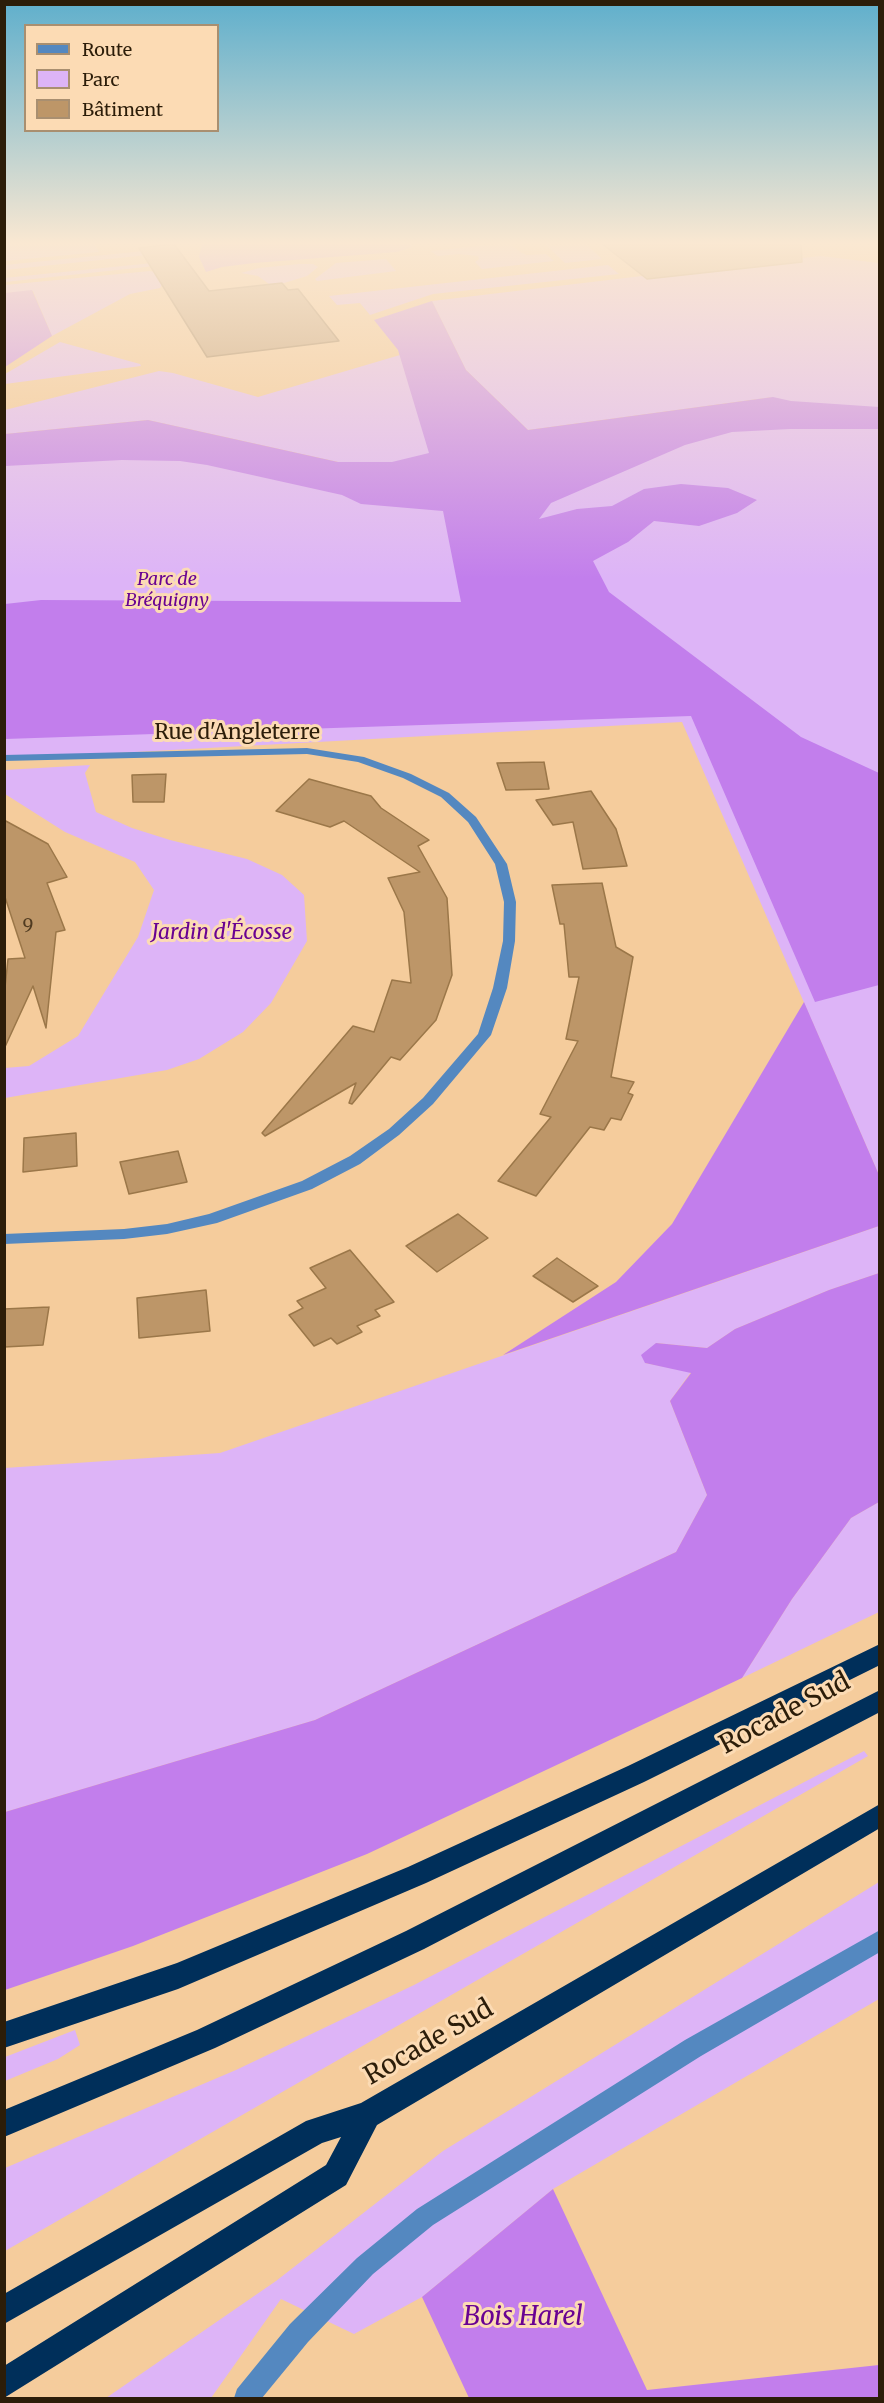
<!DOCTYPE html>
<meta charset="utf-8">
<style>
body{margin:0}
#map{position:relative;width:884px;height:2403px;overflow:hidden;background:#f5cc9c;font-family:Merriweather,serif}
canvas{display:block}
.frame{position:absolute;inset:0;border:6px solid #2c1d09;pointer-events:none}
.legend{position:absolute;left:24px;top:24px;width:195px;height:108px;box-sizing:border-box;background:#fcdbb4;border:2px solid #a98f70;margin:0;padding:8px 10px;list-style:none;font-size:18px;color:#2c1d09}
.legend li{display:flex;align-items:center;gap:12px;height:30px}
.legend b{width:30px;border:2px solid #a98f70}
</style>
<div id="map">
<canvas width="884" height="2403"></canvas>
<div class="frame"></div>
<ul class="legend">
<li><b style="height:8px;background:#5488c0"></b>Route</li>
<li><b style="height:16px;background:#ddb4f7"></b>Parc</li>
<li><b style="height:16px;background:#bd9668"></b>Bâtiment</li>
</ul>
</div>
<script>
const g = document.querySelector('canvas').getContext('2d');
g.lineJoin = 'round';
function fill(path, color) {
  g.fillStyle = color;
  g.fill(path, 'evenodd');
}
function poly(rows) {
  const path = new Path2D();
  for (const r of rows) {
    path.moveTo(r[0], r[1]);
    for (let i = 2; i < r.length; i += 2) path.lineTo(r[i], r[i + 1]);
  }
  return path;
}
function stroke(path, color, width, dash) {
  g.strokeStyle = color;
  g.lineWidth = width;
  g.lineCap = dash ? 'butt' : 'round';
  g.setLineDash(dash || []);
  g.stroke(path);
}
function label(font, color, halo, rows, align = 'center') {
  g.font = font + ' Merriweather,serif';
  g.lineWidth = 6;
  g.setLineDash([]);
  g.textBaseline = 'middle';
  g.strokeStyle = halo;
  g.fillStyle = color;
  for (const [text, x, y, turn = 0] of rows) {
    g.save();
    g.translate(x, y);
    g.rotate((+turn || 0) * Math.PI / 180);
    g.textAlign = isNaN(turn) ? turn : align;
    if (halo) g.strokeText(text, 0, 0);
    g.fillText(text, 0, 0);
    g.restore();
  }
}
const built = poly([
 [5,243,879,243,879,398,337,466,5,439]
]);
const green = poly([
 [5,243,94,243,99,252,5,261],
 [508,243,522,253,527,255,546,254,554,261,482,269,475,262,479,259,478,256,459,254,438,256,430,251],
 [544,243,555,245,585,243,602,259,565,263],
 [144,251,147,255,5,270,5,265],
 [821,256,879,263,879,1175,682,722,62,756,5,756,5,439,337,466,356,462,338,462,148,420,5,434,5,410,159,371,173,373,258,397,400,355,430,453,773,397,528,430,466,370,432,301,642,276,647,279,778,265,774,261],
 [386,259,396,271,317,281,315,279,336,263],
 [162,262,164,265,5,282,4,278],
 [299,264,313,264,318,267,307,276,284,283,269,284,258,276,241,273,259,268],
 [608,265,619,274,433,294,370,315,360,303,337,305,329,296],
 [150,271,155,272,162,284,160,288,130,294,52,336,33,291,5,293,5,285],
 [60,342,140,364,141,366,5,384,5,374],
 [90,765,85,773,96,812,132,828,170,840,247,859,282,875,304,895,307,941,271,1003,243,1032,199,1059,167,1070,5,1098,5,1068,29,1066,78,1036,138,937,154,890,135,862,65,832,5,794,5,770],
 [879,1226,879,1273,829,1290,735,1329,707,1348,656,1343,645,1363,691,1372,670,1401,707,1495,676,1552,315,1720,5,1812,5,1468,220,1453],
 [879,1502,879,1612,742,1678,792,1599,851,1518],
 [864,1751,868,1756,5,2251,5,2168,236,2070,414,1985],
 [879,1882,879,1999,553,2189,422,2297,354,2334,281,2299,211,2398,106,2398,276,2281,443,2151],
 [75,2030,80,2045,58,2059,5,2081,5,2057]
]);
const forest = poly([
 [202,243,409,243,412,247,397,252,254,263,222,267,206,272,199,257],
 [32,290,52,336,5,367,5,293],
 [432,301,466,370,528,430,773,397,791,401,879,407,879,429,790,429,732,432,685,445,551,503,539,519,577,509,612,506,644,489,681,484,728,488,757,500,737,513,699,526,654,521,628,542,593,561,609,592,801,737,879,773,879,985,815,1002,691,716,5,739,5,604,41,600,461,602,443,511,361,504,342,495,207,465,180,461,122,460,5,466,5,434,148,420,338,462,392,462,429,453,398,350,374,320],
 [804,1002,879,1175,879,1226,503,1355,616,1282,672,1224],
 [879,1273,879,1502,851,1518,792,1599,742,1678,367,1854,133,1946,5,1990,5,1812,315,1720,676,1552,707,1495,670,1401,691,1373,645,1363,641,1355,656,1343,707,1348,735,1329,829,1290],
 [553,2189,647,2390,879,2365,879,2398,469,2398,422,2297]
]);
const building = poly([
 [601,243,801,243,802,262,647,279,601,243],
 [174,244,209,291,282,283,288,290,298,289,339,341,207,357,139,248,174,244],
 [544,762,549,789,506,790,497,763,544,762],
 [166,774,164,802,133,802,132,775,166,774],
 [309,779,371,796,381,808,429,840,418,846,447,898,452,975,436,1020,400,1060,391,1057,352,1104,349,1103,356,1083,265,1136,262,1133,353,1026,374,1032,392,980,411,983,404,912,388,878,420,872,344,821,330,827,276,811,309,779],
 [591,791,616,829,627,866,583,869,573,822,553,825,536,800,591,791],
 [4,820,48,844,67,877,47,883,65,930,56,932,46,1028,33,986,4,1049,4,997,8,959,25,958,4,894,4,820],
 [602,883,616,947,633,957,611,1077,634,1082,628,1093,633,1095,621,1120,611,1118,604,1130,590,1127,536,1196,498,1181,551,1117,540,1114,578,1041,566,1039,579,977,569,977,564,924,560,924,552,885,602,883],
 [76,1133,77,1166,23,1172,24,1138,76,1133],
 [178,1151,187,1182,129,1194,120,1162,178,1151],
 [458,1214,488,1238,437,1272,406,1246,458,1214],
 [350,1250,394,1302,375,1310,380,1316,357,1326,362,1332,337,1344,331,1338,314,1346,289,1315,303,1308,297,1301,326,1288,310,1268,350,1250],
 [557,1258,598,1286,573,1302,533,1276,557,1258],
 [206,1290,210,1331,139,1338,137,1298,206,1290],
 [49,1307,43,1345,4,1347,4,1309,49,1307]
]);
const minor = poly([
 [307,748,364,757,411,774,449,793,476,817,507,864,516,902,515,941,507,988,491,1035,433,1104,399,1135,360,1164,312,1189,217,1223,167,1234,124,1239,4,1244,4,1234,124,1229,167,1224,209,1214,302,1181,350,1156,389,1129,423,1098,478,1034,493,988,503,941,504,902,495,864,468,822,441,797,403,778,358,762,307,754,4,761,4,755,307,748],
 [880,1930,880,1952,701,2056,433,2225,373,2274,308,2342,262,2398,234,2398,237,2389,290,2324,357,2258,417,2209,685,2040,880,1930]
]);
const highway = poly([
 [880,1644,880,1665,644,1782,426,1883,178,1989,4,2048,4,2022,177,1963,408,1867,628,1766,880,1644],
 [880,1690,880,1712,424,1949,215,2048,4,2137,4,2110,197,2030,406,1931,880,1690],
 [880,1804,880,1828,377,2125,346,2185,4,2398,4,2366,326,2165,341,2137,322,2143,4,2324,4,2294,306,2121,361,2103,880,1804]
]);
const farParknames = [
 ["Parc de",167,580],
 ["Bréquigny",167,601]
];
const numberNames = [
 ["9",28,926]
];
const streetNames = [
 ["Rue d'Angleterre",237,733]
];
const parkNames = [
 ["Jardin d'Écosse",222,933]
];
const nearStreetnames = [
 ["Rocade Sud",785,1714,-28],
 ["Rocade Sud",429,2043,-30]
];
const nearParknames = [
 ["Bois Harel",523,2318]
];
fill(built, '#f1c38c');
fill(green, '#ddb4f7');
fill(forest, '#c27eec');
fill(building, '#bd9668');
stroke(building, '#9b7749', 1.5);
fill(minor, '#5488c0');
fill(highway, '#002f5a');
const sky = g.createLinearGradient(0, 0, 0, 579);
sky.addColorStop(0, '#5fafcc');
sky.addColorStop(0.42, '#fae8d2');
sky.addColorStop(1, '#fae8d200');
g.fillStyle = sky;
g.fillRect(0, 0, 884, 579);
label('italic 18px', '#690292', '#fcdbb4', farParknames);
label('18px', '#503b21', null, numberNames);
label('21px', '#2c1d09', '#fcdbb4', streetNames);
label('italic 21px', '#690292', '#fcdbb4', parkNames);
label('26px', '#2c1d09', '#fcdbb4', nearStreetnames);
label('italic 26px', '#690292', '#fcdbb4', nearParknames);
</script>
